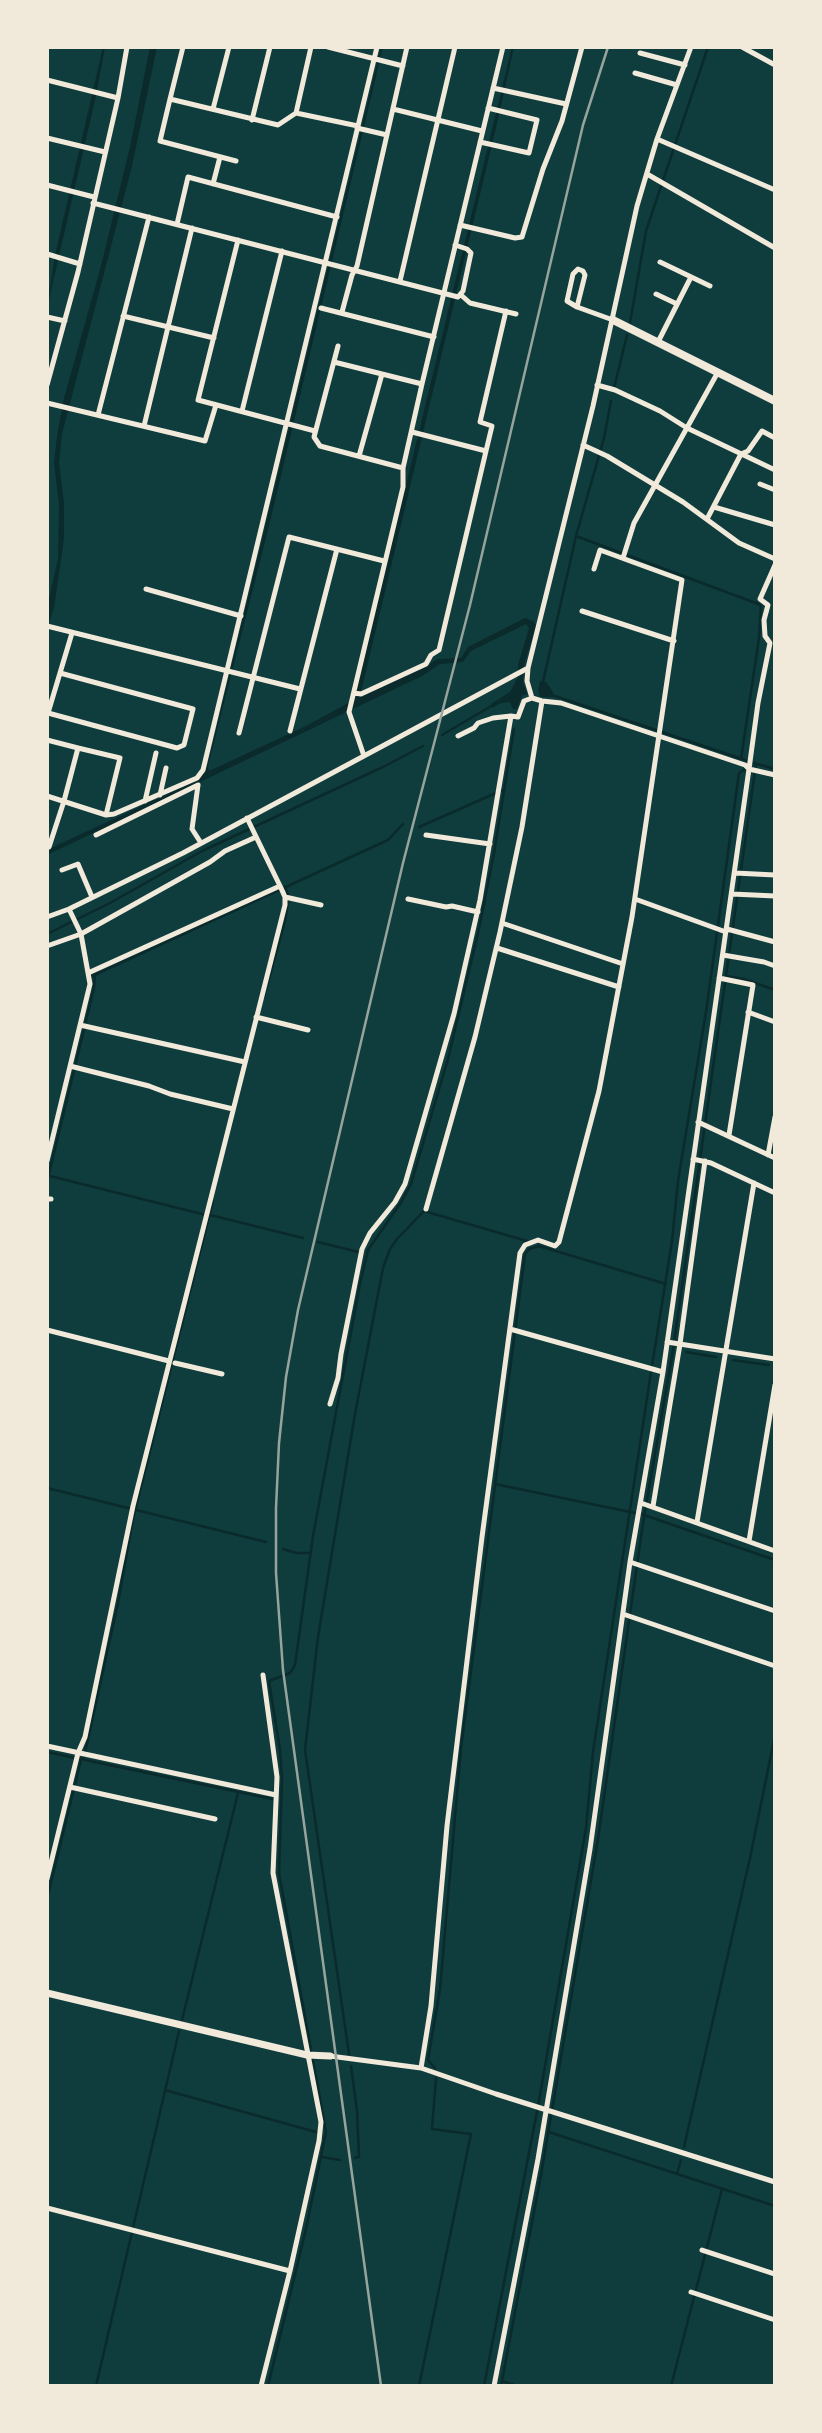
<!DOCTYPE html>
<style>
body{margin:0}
#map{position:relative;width:822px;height:2433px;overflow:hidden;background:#0f3d3e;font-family:Rubik,sans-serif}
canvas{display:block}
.frame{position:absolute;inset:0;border:49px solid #f1e9da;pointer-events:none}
</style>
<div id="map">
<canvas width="822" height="2433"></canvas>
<div class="frame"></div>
</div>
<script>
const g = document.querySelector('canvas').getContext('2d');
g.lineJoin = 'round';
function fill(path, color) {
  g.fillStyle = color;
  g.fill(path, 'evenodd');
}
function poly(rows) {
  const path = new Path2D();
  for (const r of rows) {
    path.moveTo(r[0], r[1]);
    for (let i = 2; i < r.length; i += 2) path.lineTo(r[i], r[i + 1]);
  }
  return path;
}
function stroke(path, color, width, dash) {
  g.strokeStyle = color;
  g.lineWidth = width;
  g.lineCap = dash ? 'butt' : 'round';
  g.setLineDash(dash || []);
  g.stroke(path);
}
const water = poly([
 [103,47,105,47,96,96,47,308,55,255],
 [150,47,157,47,132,166,62,434,59,463,64,503,64,538,54,608,47,629,47,608,58,559,59,505,54,462,57,436,64,398,101,266,130,147],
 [381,47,383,47,269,526,208,766,209,771,306,726,354,700,512,47,514,47,499,115,360,696,426,667,437,659,461,658,468,647,525,618,533,621,536,625,524,665,523,683,527,694,522,695,517,709,513,709,510,702,501,703,492,708,491,704,510,692,518,677,518,665,529,628,526,624,471,651,463,662,440,664,422,676,47,855,47,850,193,782,206,771],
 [540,681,546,682,553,692,553,697,540,697,538,690]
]);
const stream = poly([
 [630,323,646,231,708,47],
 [614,388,627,335],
 [576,536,761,605,759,638,741,759],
 [543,682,576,536,604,438,611,401],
 [552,695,748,761],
 [442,735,493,705],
 [754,763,775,769],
 [419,827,505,789],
 [47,934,110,903,202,851,383,767,423,746],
 [726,976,744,979,775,990],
 [90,977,388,840,403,824],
 [264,997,285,921,289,896,285,887],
 [50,1176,206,1215],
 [47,1182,94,988,95,975],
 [210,1215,303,1238],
 [318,1242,358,1252],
 [686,1352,716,1357],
 [733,1360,769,1365],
 [652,1366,672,1241,678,1181,706,1012,739,773,745,769],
 [495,1484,635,1513],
 [47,1488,266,1542],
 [641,1514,775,1560],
 [283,1549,296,1553,310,1553],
 [47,1752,277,1800],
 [85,1753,118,1603,133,1519,213,1201],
 [47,1899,81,1760,84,1757],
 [182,2020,238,1793],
 [349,2054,305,1750,318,1637,355,1414,383,1268,390,1249,397,1239,424,1211,527,1241],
 [351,2066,357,2111,359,2157,355,2158],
 [435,2068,428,2060,440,1989,461,1748,525,1254,529,1249,539,1246,666,1284],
 [165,2090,316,2132],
 [549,2132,775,2206],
 [684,2147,750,1858,775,1735],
 [322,2157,340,2160],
 [677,2174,681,2160],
 [502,2381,517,2386],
 [96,2386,179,2031],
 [268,2386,306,2229,326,2132,279,1873,282,1779,280,1750,269,1681,290,1673,295,1665,313,1536,360,1284,368,1250,402,1201,411,1184,448,1059,479,929,494,853,514,729],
 [419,2386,471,2134,432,2129,436,2078],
 [484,2386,539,2101,586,1828,593,1752,651,1372],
 [501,2386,541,2175,598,1839,643,1523,673,1350,756,764],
 [671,2386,722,2189]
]);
const minor = poly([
 [183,47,170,99,278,125,296,113,311,47],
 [328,47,403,66],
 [742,47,775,65],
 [640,53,685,65],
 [635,73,677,85],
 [47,80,118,98],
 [493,88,566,104],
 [170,99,160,141,236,161],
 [213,109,229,47],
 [393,109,482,131],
 [296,113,358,126],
 [252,120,270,47],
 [357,128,387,135],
 [47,138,105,152],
 [657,139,775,190],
 [480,142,529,153,537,120,488,108],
 [647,174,775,248],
 [213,184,220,157],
 [47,185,94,197],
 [93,203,458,297,463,291,471,253,467,249,455,245],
 [177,224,188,177,337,217],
 [460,225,515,238,522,237,543,169,562,121,582,47],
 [238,240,198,400,315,431],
 [47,254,80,264],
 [660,262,710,286],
 [400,281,455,47],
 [656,294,677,304],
 [461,295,470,303,516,314],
 [577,307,585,275,583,271,578,269,573,274,567,301,577,307,613,320],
 [321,308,434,337],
 [342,312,352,275,357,266,407,47],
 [123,316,214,338],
 [47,317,65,321],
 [658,342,691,277],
 [338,346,314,437,320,446,403,468],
 [334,362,422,384],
 [47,385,78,272,118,98,127,47],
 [597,385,615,390,660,411,687,428,775,470],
 [47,403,205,441,216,405],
 [242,411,282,251],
 [98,415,149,217],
 [144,426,192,228],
 [583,445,607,456,683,502,739,543,775,559],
 [486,451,492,426,480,422,506,311],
 [359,456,382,374],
 [760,484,775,490],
 [714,507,775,525],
 [707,519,741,454,748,451,762,431,775,438],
 [623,558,634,523,718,372],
 [775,565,760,599,768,605,764,620,765,636,770,643,758,703,749,769,775,775],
 [146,589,241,616],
 [582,611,674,641],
 [47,626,300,689],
 [528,668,593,406,637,206,657,139,691,47],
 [354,693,361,694,426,664,431,655,439,650,486,451,412,432],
 [48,713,177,748,184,745,193,709,60,673],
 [48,713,72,633],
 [290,731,337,549],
 [239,733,289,537,384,561],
 [458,736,474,728,478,723,493,718,511,716],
 [47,740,78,748],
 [364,756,349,712,403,487,403,468,422,384,503,47],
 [198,785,192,829,201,843],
 [160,795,166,768],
 [47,796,106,815,114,814,197,778,203,770,377,47],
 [145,801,156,753],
 [96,835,198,785],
 [426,835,490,844],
 [49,847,64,801,78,748,120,758,106,815],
 [62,870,78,864,92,897],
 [735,873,775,875],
 [732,894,775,896],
 [285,897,321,905],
 [408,899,446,907,452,906,478,912],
 [635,899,726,932],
 [47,917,69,909,183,853,528,668,527,681,532,698,542,701,561,703,745,765,749,769,663,1372,630,1562,590,1849,538,2159,494,2386],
 [502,923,623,964],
 [727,929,775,942],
 [47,946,81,934,210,862,225,851,256,837],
 [497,948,619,987],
 [723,955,764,962,775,966],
 [88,973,280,886],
 [719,978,753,985,729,1135],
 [748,1012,775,1022],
 [256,1017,308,1030],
 [80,1025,245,1062],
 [70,1066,149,1086,170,1094,233,1109],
 [698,1122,775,1158],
 [768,1155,775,1117],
 [693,1159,711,1163,775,1193],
 [47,1161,90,984,81,934,69,909],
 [47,1199,51,1199],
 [426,1209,475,1037,500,932,522,827,542,701],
 [510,1329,663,1372],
 [47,1330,169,1361],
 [667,1342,775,1359],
 [175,1363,222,1374],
 [330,1404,338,1378,341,1354,362,1249,370,1233,395,1202,405,1184,454,1014,480,900,511,716,518,717,524,701,532,698],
 [641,1503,775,1551],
 [653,1506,680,1344,705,1161],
 [697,1522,754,1183],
 [749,1541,775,1385],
 [630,1562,775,1611],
 [623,1614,775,1666],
 [47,1746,276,1795],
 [70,1787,215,1819],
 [47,1879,78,1753,85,1737,133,1506,285,905,285,897,281,888,247,818],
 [330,2056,421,2068,496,2094,775,2182],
 [421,2068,431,2006,447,1826,482,1537,520,1253,525,1245,538,1240,555,1246,559,1242,599,1091,632,917,682,580,600,550,594,569],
 [47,2208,290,2271],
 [702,2250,775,2274],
 [691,2292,775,2320],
 [261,2386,290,2271,319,2141,321,2122,273,1873,277,1777,263,1675]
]);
const tertiary = poly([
 [47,1993,307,2055,330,2056]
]);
const secondary = poly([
 [613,320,775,401]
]);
const rail = poly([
 [381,2386,283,1670,276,1573,276,1508,279,1443,286,1377,298,1310,403,863,470,605,583,125,608,47]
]);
fill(water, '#0a2a2b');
stroke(stream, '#0a2a2b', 2.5);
stroke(minor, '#f1e9da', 5);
stroke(tertiary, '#f1e9da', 7);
stroke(secondary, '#f1e9da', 8);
stroke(rail, '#97a49c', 2.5);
</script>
